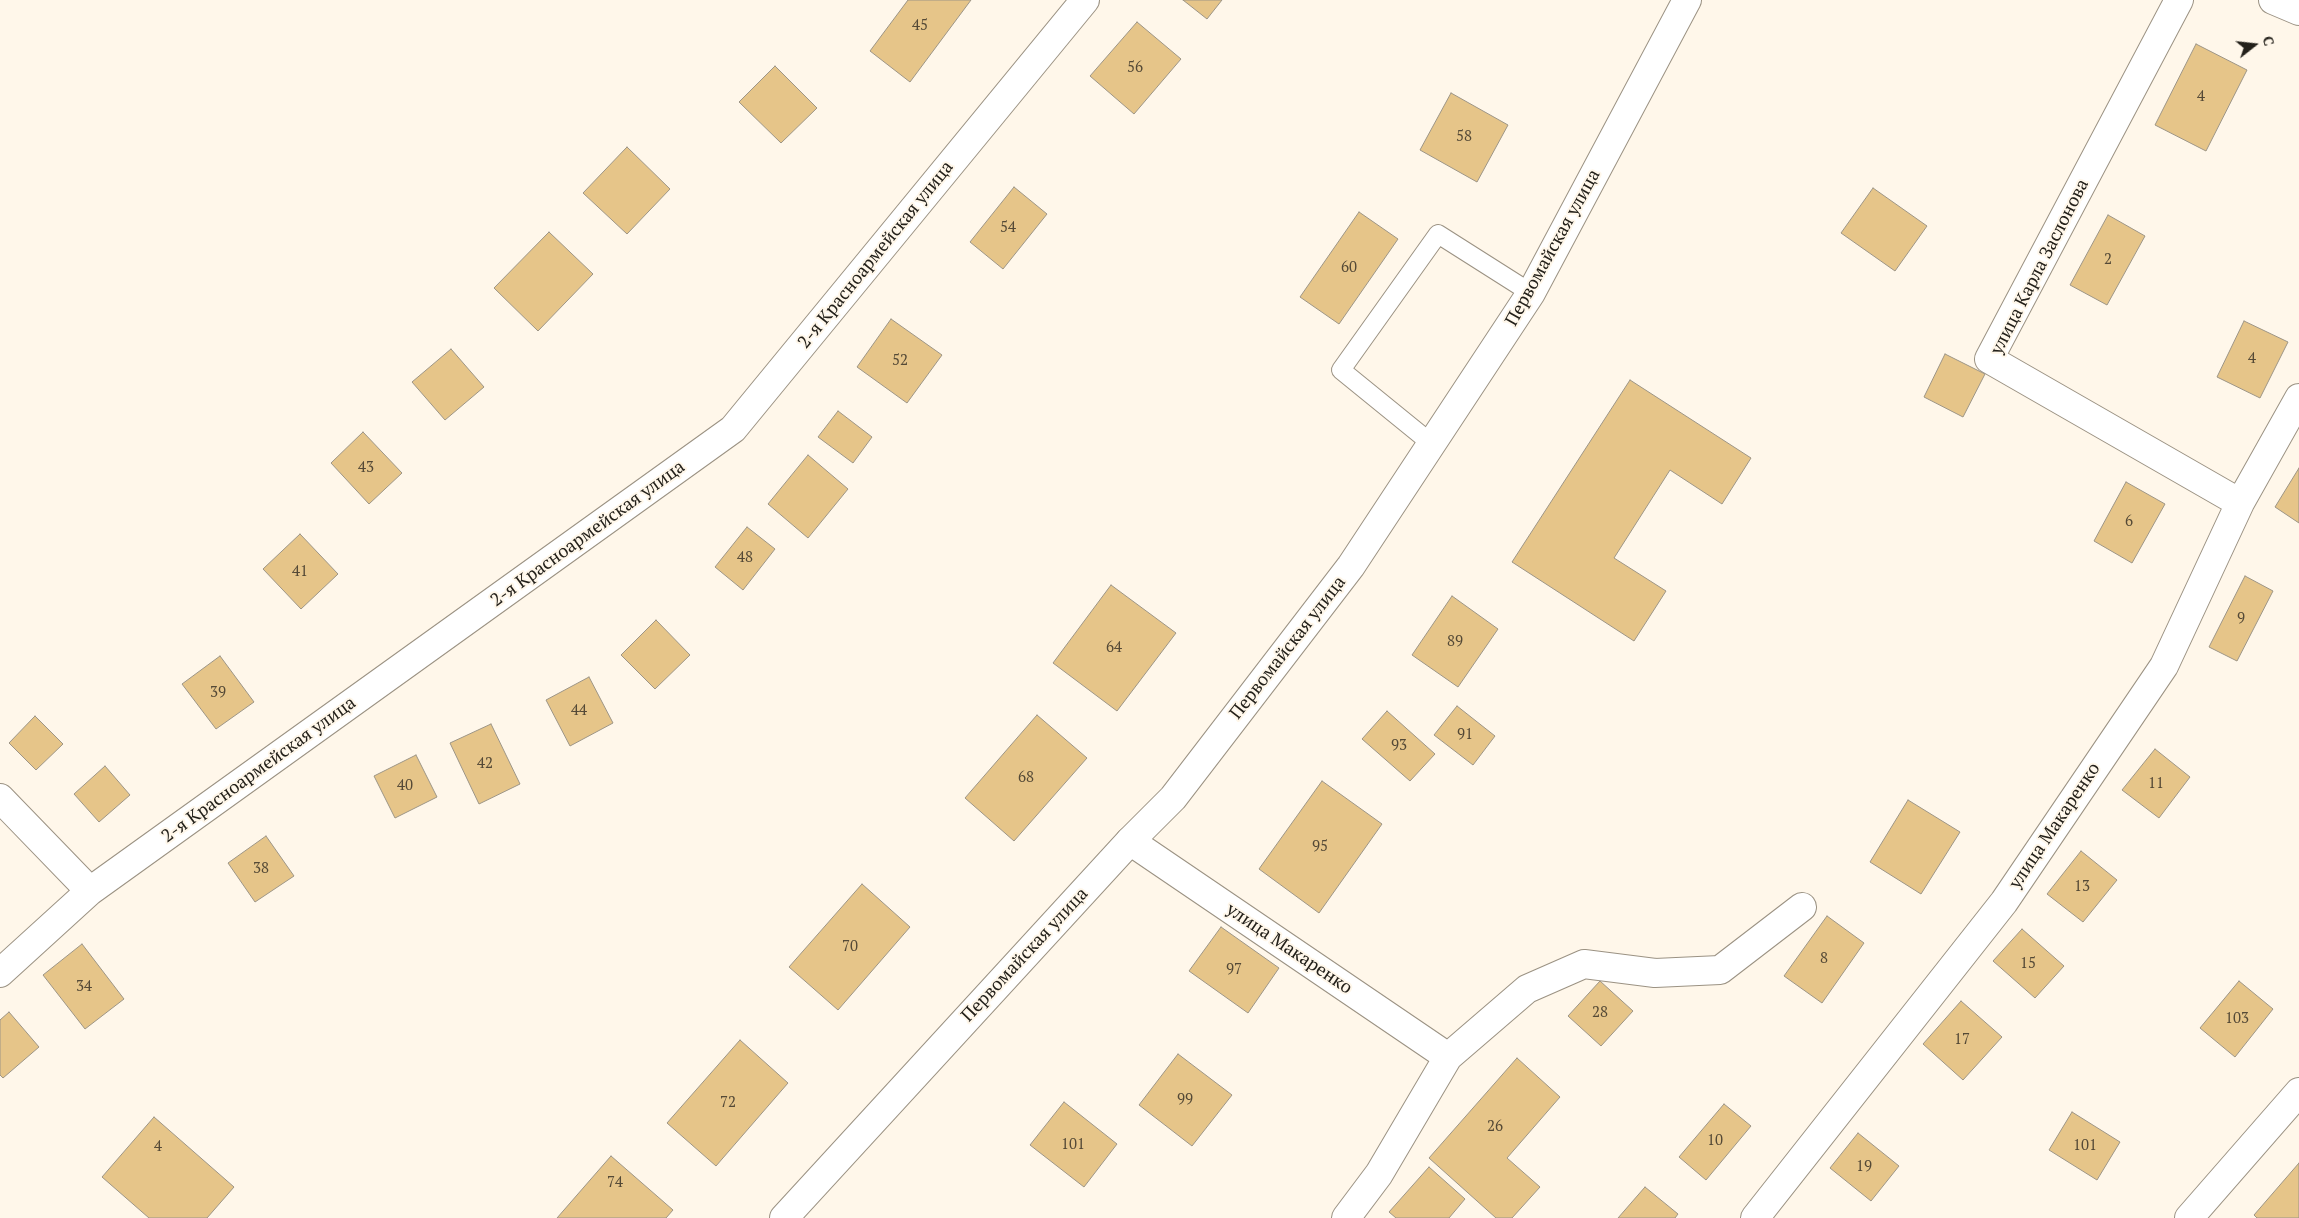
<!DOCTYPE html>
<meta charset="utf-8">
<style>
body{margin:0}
#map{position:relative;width:2299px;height:1218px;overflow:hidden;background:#fff7ea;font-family:"PT Serif",serif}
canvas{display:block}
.north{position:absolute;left:2229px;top:20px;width:50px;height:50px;-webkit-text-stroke:4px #fff7ea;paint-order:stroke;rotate:74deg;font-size:14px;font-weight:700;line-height:20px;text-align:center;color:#23201a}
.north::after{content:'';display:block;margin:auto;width:18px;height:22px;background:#23201a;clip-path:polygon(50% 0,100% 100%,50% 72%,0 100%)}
</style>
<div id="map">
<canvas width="2299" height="1218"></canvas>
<div class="north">С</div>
</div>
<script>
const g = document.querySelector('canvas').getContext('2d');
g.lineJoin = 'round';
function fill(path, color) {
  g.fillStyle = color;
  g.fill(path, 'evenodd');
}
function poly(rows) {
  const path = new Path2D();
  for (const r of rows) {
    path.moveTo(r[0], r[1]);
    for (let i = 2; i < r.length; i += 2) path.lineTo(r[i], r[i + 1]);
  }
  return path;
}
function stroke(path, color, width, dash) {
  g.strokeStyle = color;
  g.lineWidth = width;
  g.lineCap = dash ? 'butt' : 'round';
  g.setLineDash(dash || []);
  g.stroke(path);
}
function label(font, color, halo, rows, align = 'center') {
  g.font = font + ' "PT Serif",serif';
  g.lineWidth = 4;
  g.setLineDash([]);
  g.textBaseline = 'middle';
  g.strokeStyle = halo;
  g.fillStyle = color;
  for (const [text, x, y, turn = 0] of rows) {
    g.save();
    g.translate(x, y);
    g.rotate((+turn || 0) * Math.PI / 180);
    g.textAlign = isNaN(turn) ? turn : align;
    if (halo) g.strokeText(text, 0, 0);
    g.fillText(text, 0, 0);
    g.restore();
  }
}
const building = poly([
 [908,0,971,0,910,82,870,51,908,0],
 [1183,0,1222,0,1207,19,1183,0],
 [1137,22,1181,59,1134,114,1090,76,1137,22],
 [2196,44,2247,70,2206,151,2155,125,2196,44],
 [775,66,817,108,781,143,739,102,775,66],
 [1451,93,1508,125,1477,182,1420,150,1451,93],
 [627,147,670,189,627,234,583,193,627,147],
 [1014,187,1047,214,1003,269,970,242,1014,187],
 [1873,188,1927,226,1895,271,1841,233,1873,188],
 [1359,212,1398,239,1339,324,1300,297,1359,212],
 [2108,215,2145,236,2107,305,2070,285,2108,215],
 [549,232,593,274,538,331,494,288,549,232],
 [891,319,942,355,907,403,857,367,891,319],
 [2244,321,2288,342,2260,398,2217,377,2244,321],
 [451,349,484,387,445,420,412,382,451,349],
 [1945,354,1985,374,1963,417,1924,397,1945,354],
 [1630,380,1751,458,1722,504,1670,470,1614,558,1666,591,1634,641,1512,562,1630,380],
 [838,411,872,437,853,463,818,437,838,411],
 [363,432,402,473,369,504,331,463,363,432],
 [808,455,848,489,808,538,768,504,808,455],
 [2299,468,2299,523,2275,507,2299,468],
 [2126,482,2165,504,2132,563,2094,541,2126,482],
 [747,527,775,549,743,590,715,567,747,527],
 [300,534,338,574,301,609,263,569,300,534],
 [2245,576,2273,591,2237,661,2209,647,2245,576],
 [1111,585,1176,633,1117,711,1053,663,1111,585],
 [1452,596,1498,629,1458,687,1412,655,1452,596],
 [656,620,690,655,655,689,621,655,656,620],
 [220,656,254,702,216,729,182,684,220,656],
 [589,677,613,723,570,746,546,700,589,677],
 [1457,706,1495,736,1473,765,1434,735,1457,706],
 [1387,711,1435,754,1410,781,1362,739,1387,711],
 [1037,715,1087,758,1014,841,965,798,1037,715],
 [35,716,63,744,36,770,9,743,35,716],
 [491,724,520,784,479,804,450,743,491,724],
 [2155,749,2190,777,2159,818,2122,790,2155,749],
 [416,755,437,797,395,818,374,776,416,755],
 [105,766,130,795,99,822,74,794,105,766],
 [1322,781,1382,824,1319,913,1259,869,1322,781],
 [1908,800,1960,832,1921,894,1870,862,1908,800],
 [266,836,294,876,255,902,228,863,266,836],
 [2081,851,2117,880,2083,922,2047,894,2081,851],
 [862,884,910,927,838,1010,789,967,862,884],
 [1827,916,1864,943,1822,1003,1784,976,1827,916],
 [1221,927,1279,968,1248,1013,1189,971,1221,927],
 [2022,929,2064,966,2035,998,1993,961,2022,929],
 [82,944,124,999,85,1029,43,975,82,944],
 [1600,981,1633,1011,1601,1046,1568,1016,1600,981],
 [2239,981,2273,1009,2235,1057,2200,1028,2239,981],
 [1961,1001,2002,1037,1963,1080,1923,1044,1961,1001],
 [9,1012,39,1047,3,1078,0,1075,0,1020,9,1012],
 [740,1040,788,1083,716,1166,667,1123,740,1040],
 [1178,1054,1232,1095,1192,1146,1139,1105,1178,1054],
 [1517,1058,1560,1097,1507,1158,1540,1187,1512,1218,1496,1218,1429,1158,1517,1058],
 [1064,1102,1117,1144,1084,1187,1030,1145,1064,1102],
 [1724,1104,1751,1126,1706,1180,1679,1157,1724,1104],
 [2072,1112,2120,1142,2097,1180,2049,1150,2072,1112],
 [154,1117,234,1187,207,1218,149,1218,102,1177,154,1117],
 [1858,1133,1899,1166,1871,1201,1830,1168,1858,1133],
 [611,1156,673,1210,666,1218,557,1218,611,1156],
 [2299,1163,2299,1218,2257,1218,2254,1215,2299,1163],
 [1429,1167,1465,1199,1449,1218,1396,1218,1389,1212,1429,1167],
 [1645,1187,1678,1214,1675,1218,1618,1218,1645,1187]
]);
const service = poly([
 [1432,444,1341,370,1438,234,1531,293]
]);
const minor = poly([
 [2179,0,1989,359,2240,503],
 [2273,0,2299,11],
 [0,798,90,891],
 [1130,841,1448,1057],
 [0,973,90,891,733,429,1085,0],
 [1346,1218,1379,1174,1448,1057,1527,989,1584,964,1655,973,1720,970,1802,907],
 [1755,1218,2004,902,2164,666,2240,503,2299,398],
 [2189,1218,2299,1092]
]);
const secondary = poly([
 [784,1218,1130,841,1173,798,1351,566,1531,293,1687,0]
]);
const numberNames = [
 ["45",920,26],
 ["56",1135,68],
 ["4",2201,97],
 ["58",1464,137],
 ["54",1008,228],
 ["2",2108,260],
 ["60",1349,268],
 ["4",2252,359],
 ["52",900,361],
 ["43",366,468],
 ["6",2129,522],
 ["48",745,558],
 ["41",300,572],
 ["9",2241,619],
 ["89",1455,642],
 ["64",1114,648],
 ["39",218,693],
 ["44",579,711],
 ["91",1465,735],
 ["93",1399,746],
 ["42",485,764],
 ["68",1026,778],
 ["11",2156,784],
 ["40",405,786],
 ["95",1320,847],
 ["38",261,869],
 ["13",2082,887],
 ["70",850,947],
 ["8",1824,959],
 ["15",2028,964],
 ["97",1234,970],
 ["34",84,987],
 ["28",1600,1013],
 ["103",2237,1019],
 ["17",1962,1040],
 ["99",1185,1100],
 ["72",728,1103],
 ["26",1495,1127],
 ["10",1715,1141],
 ["101",1073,1145],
 ["101",2085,1146],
 ["4",158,1147],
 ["19",1864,1167],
 ["74",615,1183]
];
const streetNames = [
 ["Первомайская улица",1553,248,-61],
 ["2-я Красноармейская улица",876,255,-51],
 ["улица Карла Заслонова",2040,267,-63],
 ["2-я Красноармейская улица",588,534,-36],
 ["Первомайская улица",1288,648,-52],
 ["2-я Красноармейская улица",259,770,-36],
 ["улица Макаренко",2055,826,-56],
 ["улица Макаренко",1289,949,34],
 ["Первомайская улица",1025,955,-47]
];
fill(building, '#e6c589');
stroke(building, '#9d9586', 1);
stroke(service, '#9b9283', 20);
stroke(minor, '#9b9283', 30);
stroke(secondary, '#9b9283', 30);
stroke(service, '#fff', 18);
stroke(minor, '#fff', 28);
stroke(secondary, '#fff', 28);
label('15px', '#544936', null, numberNames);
label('18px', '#23201a', '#fff7ea', streetNames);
</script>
